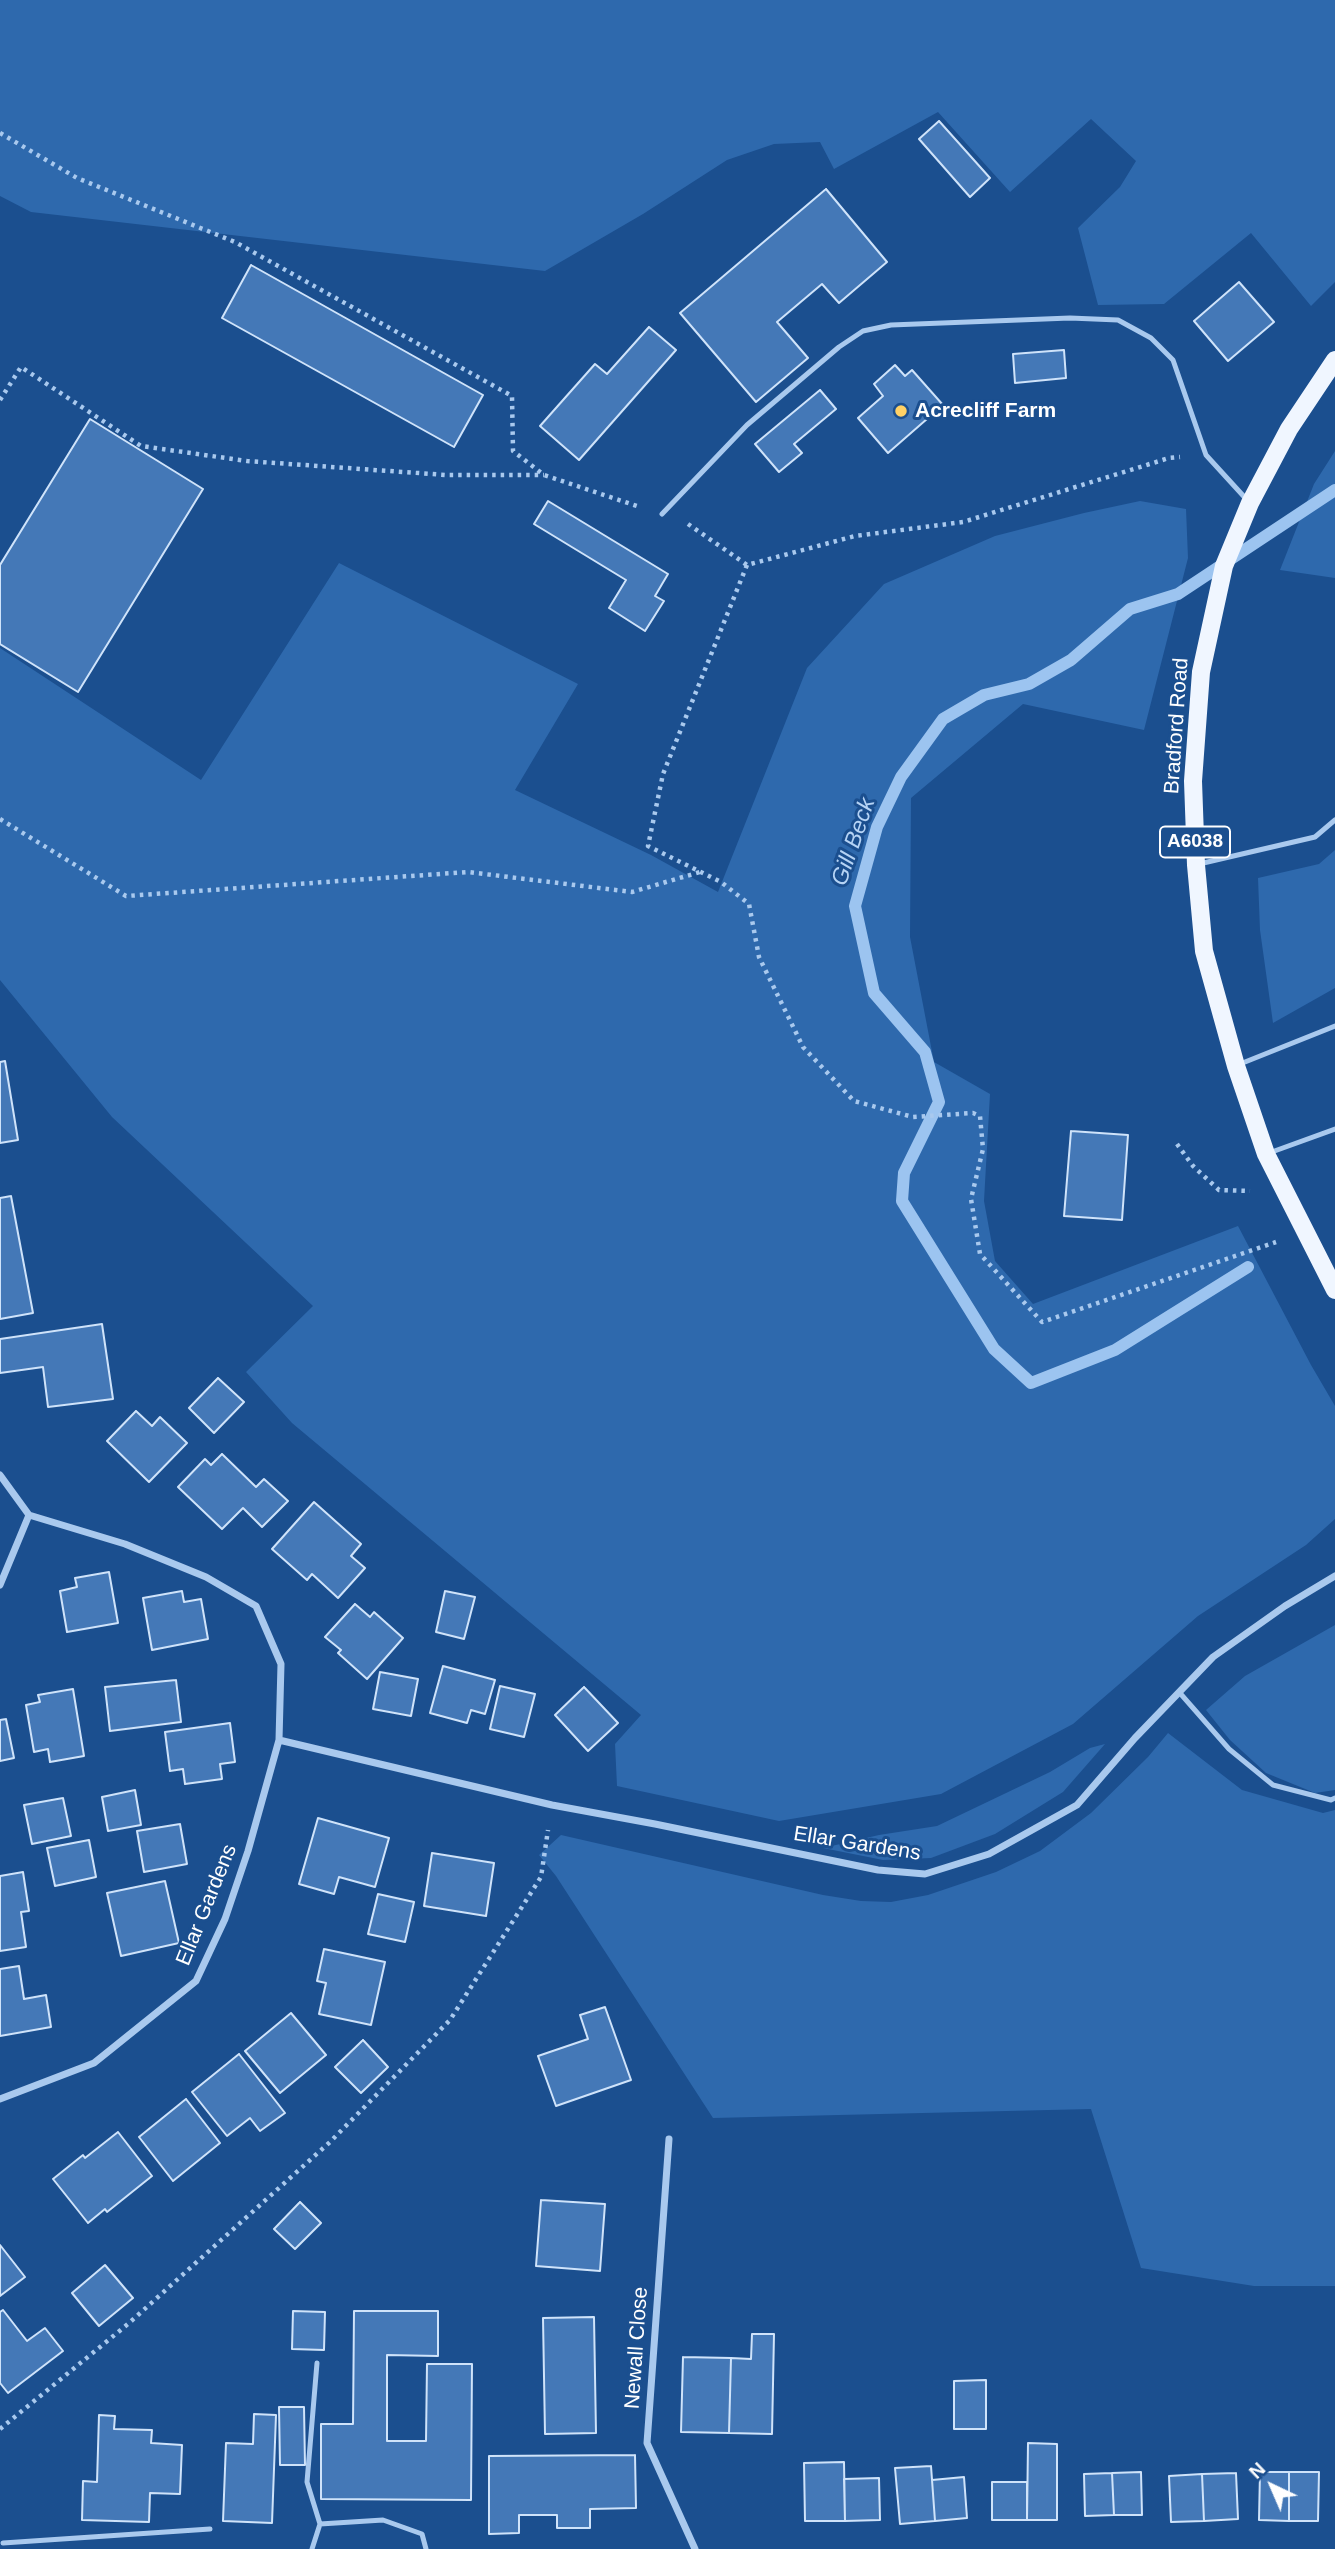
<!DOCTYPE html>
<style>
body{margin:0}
#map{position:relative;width:1335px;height:2549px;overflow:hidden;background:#1b4f8f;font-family:Arial,sans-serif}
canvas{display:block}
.north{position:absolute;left:1237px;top:2451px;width:70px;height:70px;-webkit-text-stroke:5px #1b4f8f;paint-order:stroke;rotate:316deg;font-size:19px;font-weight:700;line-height:28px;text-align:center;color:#fff}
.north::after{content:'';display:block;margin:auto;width:24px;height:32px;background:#fff;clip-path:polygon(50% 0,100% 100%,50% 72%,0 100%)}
</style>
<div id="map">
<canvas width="1335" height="2549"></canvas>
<div class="north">N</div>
</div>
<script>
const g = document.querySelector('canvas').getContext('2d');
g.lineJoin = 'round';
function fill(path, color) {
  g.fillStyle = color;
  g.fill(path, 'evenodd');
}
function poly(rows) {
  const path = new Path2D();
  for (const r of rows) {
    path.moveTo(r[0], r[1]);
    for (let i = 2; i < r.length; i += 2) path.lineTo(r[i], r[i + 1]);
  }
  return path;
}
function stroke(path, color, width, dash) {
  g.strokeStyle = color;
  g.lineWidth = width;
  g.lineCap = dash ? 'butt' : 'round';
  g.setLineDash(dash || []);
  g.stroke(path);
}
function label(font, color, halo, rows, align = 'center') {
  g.font = font + ' Arial,sans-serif';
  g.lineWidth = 6;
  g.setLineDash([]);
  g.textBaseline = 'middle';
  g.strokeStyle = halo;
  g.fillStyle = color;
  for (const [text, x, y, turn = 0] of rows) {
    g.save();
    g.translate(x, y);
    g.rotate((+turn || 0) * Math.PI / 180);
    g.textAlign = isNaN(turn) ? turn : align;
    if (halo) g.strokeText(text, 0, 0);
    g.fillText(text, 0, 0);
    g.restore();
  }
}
const green = poly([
 [0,0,1335,0,1335,282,1311,306,1251,233,1164,304,1098,305,1078,228,1120,187,1136,161,1091,119,1010,192,938,112,834,169,820,142,774,144,727,160,643,214,545,271,31,212,0,196],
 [1335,451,1335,578,1280,570,1314,484],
 [1140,501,1186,509,1188,558,1144,730,1023,704,911,798,910,937,934,1062,990,1094,984,1201,995,1261,1033,1304,1238,1226,1311,1365,1335,1406,1335,1519,1306,1545,1198,1616,1073,1724,941,1794,779,1821,617,1786,615,1744,641,1715,292,1423,246,1372,313,1306,112,1117,0,980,0,648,201,780,339,563,578,684,515,790,651,855,718,892,807,668,884,584,995,536,1084,513],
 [1335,850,1335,988,1273,1023,1260,930,1258,878,1319,864],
 [1335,1625,1335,1790,1315,1793,1266,1773,1230,1740,1206,1710,1245,1676],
 [1168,1733,1242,1790,1323,1813,1335,1810,1335,2286,1254,2286,1141,2268,1091,2109,713,2118,556,1876,539,1855,561,1835,823,1895,861,1901,891,1902,928,1895,996,1872,1040,1851,1091,1813,1148,1757],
 [1105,1744,1063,1792,995,1834,931,1858,883,1860,823,1848,879,1835,937,1826,1050,1772,1090,1748]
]);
const stream = poly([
 [1248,1267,1115,1350,1031,1383,994,1349,902,1201,904,1173,939,1102,925,1052,874,993,855,906,877,827,901,777,943,719,984,695,1029,684,1071,660,1130,609,1178,594,1335,490]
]);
const building = poly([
 [939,121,990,178,970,197,919,139,939,121],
 [826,189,887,262,839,303,822,284,777,322,808,358,756,402,680,313,826,189],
 [251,265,483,395,454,447,222,318,251,265],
 [1239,282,1274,322,1228,361,1194,321,1239,282],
 [649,327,676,350,579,460,540,426,595,364,607,374,649,327],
 [1064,350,1066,378,1015,383,1013,354,1064,350],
 [895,365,905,376,912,370,943,405,888,453,858,418,883,396,874,384,895,365],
 [820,390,836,409,794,444,802,453,779,472,755,444,820,390],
 [90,419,203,489,78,692,0,644,0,565,90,419],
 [548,501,668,574,655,596,664,601,645,631,609,608,626,580,534,524,548,501],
 [5,1061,18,1140,0,1143,0,1062,5,1061],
 [1071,1131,1128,1135,1122,1220,1064,1216,1071,1131],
 [11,1196,33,1313,0,1319,0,1198,11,1196],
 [102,1324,113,1399,48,1407,43,1367,0,1373,0,1339,102,1324],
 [218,1378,244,1402,214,1433,189,1408,218,1378],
 [136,1411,152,1426,160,1417,187,1443,149,1482,107,1441,136,1411],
 [222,1454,256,1487,264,1479,288,1501,262,1527,243,1508,222,1529,178,1487,205,1459,211,1465,222,1454],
 [314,1502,361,1544,351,1556,365,1568,338,1598,312,1574,307,1580,272,1549,314,1502],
 [109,1572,118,1623,67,1632,60,1591,77,1587,75,1578,109,1572],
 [182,1591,184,1602,201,1599,208,1639,152,1650,143,1598,182,1591],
 [445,1591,475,1597,464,1639,436,1632,445,1591],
 [355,1604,370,1617,374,1612,403,1638,367,1679,338,1653,341,1650,325,1637,355,1604],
 [443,1666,495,1680,485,1714,471,1710,467,1723,430,1713,443,1666],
 [380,1672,418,1679,411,1716,373,1709,380,1672],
 [176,1680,181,1722,110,1731,105,1687,176,1680],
 [500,1686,535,1694,524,1737,490,1729,500,1686],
 [584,1687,618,1723,588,1751,555,1715,584,1687],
 [73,1689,84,1756,50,1762,48,1749,34,1752,26,1705,40,1702,38,1695,73,1689],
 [6,1719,14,1758,0,1761,0,1720,6,1719],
 [230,1723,235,1762,220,1764,222,1779,185,1784,183,1769,170,1771,165,1732,230,1723],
 [135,1790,141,1825,108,1831,102,1797,135,1790],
 [63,1798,71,1836,32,1844,24,1805,63,1798],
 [318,1818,389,1838,375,1887,339,1877,334,1894,299,1884,318,1818],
 [180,1824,187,1864,144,1872,137,1831,180,1824],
 [89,1840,96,1877,55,1886,47,1848,89,1840],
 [432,1853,494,1863,486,1916,424,1906,432,1853],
 [23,1872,29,1911,21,1912,26,1947,0,1951,0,1876,23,1872],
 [165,1881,179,1943,121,1956,107,1893,165,1881],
 [378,1894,414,1902,405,1942,368,1934,378,1894],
 [324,1949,385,1962,371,2025,319,2014,326,1983,317,1981,324,1949],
 [19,1966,24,1999,46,1995,51,2027,0,2036,0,1969,19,1966],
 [605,2007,631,2080,556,2106,538,2056,588,2039,580,2015,605,2007],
 [291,2013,326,2055,280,2093,245,2051,291,2013],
 [363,2040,388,2067,361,2093,335,2067,363,2040],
 [239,2054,285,2113,260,2131,250,2118,227,2136,192,2092,239,2054],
 [186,2099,220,2143,173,2181,139,2137,186,2099],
 [118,2132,152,2176,107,2212,105,2209,88,2223,53,2179,83,2155,85,2158,118,2132],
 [541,2200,605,2204,600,2271,536,2266,541,2200],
 [300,2202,321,2223,295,2249,274,2229,300,2202],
 [0,2245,25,2277,0,2296,0,2245],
 [105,2265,133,2298,99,2326,72,2293,105,2265],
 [3,2310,27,2341,45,2328,63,2351,8,2393,0,2383,0,2312,3,2310],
 [293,2311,325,2312,324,2350,292,2349,293,2311],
 [354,2311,438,2311,438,2356,387,2355,387,2441,426,2441,427,2364,472,2364,471,2500,321,2499,321,2424,353,2424,354,2311],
 [594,2317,596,2433,545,2434,543,2318,594,2317],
 [752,2334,774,2334,772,2434,729,2433,731,2358,751,2359,752,2334],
 [683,2357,731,2358,729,2433,681,2432,683,2357],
 [986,2380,986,2429,954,2429,954,2381,986,2380],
 [279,2407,304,2407,305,2465,280,2465,279,2407],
 [254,2414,276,2415,272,2523,223,2521,226,2443,253,2444,254,2414],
 [99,2415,115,2416,114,2429,152,2430,151,2443,182,2445,180,2494,150,2493,149,2522,82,2520,83,2481,97,2482,99,2415],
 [1028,2443,1057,2444,1057,2520,1027,2520,1028,2443],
 [635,2455,636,2508,590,2509,590,2528,557,2528,557,2515,519,2515,519,2533,489,2534,489,2456,635,2455],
 [844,2462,845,2521,805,2521,804,2463,844,2462],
 [931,2466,935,2521,900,2524,895,2468,931,2466],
 [1141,2472,1142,2515,1114,2515,1112,2473,1141,2472],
 [1260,2472,1289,2472,1289,2521,1259,2520,1260,2472],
 [1289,2472,1319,2472,1318,2521,1289,2521,1289,2472],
 [1112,2473,1114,2515,1085,2516,1084,2474,1112,2473],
 [1236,2473,1238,2519,1204,2521,1202,2474,1236,2473],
 [1202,2474,1204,2521,1171,2522,1169,2476,1202,2474],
 [964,2477,967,2518,935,2521,932,2480,964,2477],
 [879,2478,880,2520,845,2521,844,2479,879,2478],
 [992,2482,1027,2482,1027,2520,992,2520,992,2482]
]);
const path = poly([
 [0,133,77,178,235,242,512,396,513,451,544,475,640,507],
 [0,400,21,367,141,446,247,461,446,475,544,475],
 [688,524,747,565,855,536,963,522,1169,458,1180,457],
 [747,565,663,774,648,846,721,882,749,904,759,957,803,1047,854,1101,913,1117,973,1113,980,1116,983,1149,971,1199,980,1254,1042,1322,1276,1242],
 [0,819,126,896,468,872,632,892,700,872],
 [1177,1144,1193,1166,1219,1190,1250,1191],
 [0,2429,128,2324,330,2142,450,2020,541,1877,548,1830]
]);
const service = poly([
 [662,514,747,425,839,347,863,331,891,325,1070,318,1118,320,1151,338,1173,360,1206,455,1248,501],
 [1199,864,1315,837,1335,820],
 [1240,1064,1335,1026],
 [1269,1153,1335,1129],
 [1179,1692,1229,1749,1273,1785,1331,1800,1335,1798],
 [317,2363,307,2482,320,2524],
 [3,2543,210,2529],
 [312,2549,320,2524,383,2520,422,2534,426,2549]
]);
const minor = poly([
 [0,1475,29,1515,125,1544,206,1577,256,1606,281,1664,279,1740,248,1851,225,1919,196,1981,94,2063,0,2099],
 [0,1585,29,1515],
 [279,1740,552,1805,655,1824,878,1870,925,1874,989,1854,1077,1805,1135,1738,1213,1657,1285,1606,1335,1576],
 [669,2139,647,2443,695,2549]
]);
const primary = poly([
 [1335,360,1289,429,1250,503,1224,566,1201,672,1193,781,1196,865,1204,951,1236,1066,1266,1154,1335,1290]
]);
const markers = [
 [901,411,7,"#ffd166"]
];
const shields = [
 [1195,842,70]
];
const shieldNames = [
 ["A6038",1195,842]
];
const poiNames = [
 ["Acrecliff Farm",915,411]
];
const streetNames = [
 ["Bradford Road",1177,726,-86],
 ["Ellar Gardens",857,1844,9],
 ["Ellar Gardens",207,1905,-68],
 ["Newall Close",637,2348,-86]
];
const waterNames = [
 ["Gill Beck",854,842,-71]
];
fill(green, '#2e69ad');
stroke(stream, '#9cc4f0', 12);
fill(building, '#4478b7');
stroke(building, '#cfe3fa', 2);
stroke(path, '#a9c9ee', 4.5, [3.5, 5]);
stroke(service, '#a9c9ee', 5);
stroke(minor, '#a9c9ee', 7);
stroke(primary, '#f0f6ff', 18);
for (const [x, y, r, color] of markers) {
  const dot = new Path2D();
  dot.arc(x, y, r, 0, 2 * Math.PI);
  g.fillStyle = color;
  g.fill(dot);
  stroke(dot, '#1b4f8f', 2.5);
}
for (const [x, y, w] of shields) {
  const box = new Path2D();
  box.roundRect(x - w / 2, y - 15.5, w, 31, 5);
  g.fillStyle = '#1b4f8f';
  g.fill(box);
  stroke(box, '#fff', 2);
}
label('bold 19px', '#fff', null, shieldNames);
label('bold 21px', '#fff', '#1b4f8f', poiNames, 'left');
label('21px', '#fff', '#1b4f8f', streetNames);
label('italic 23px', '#b5d3f5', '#1b4f8f', waterNames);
</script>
